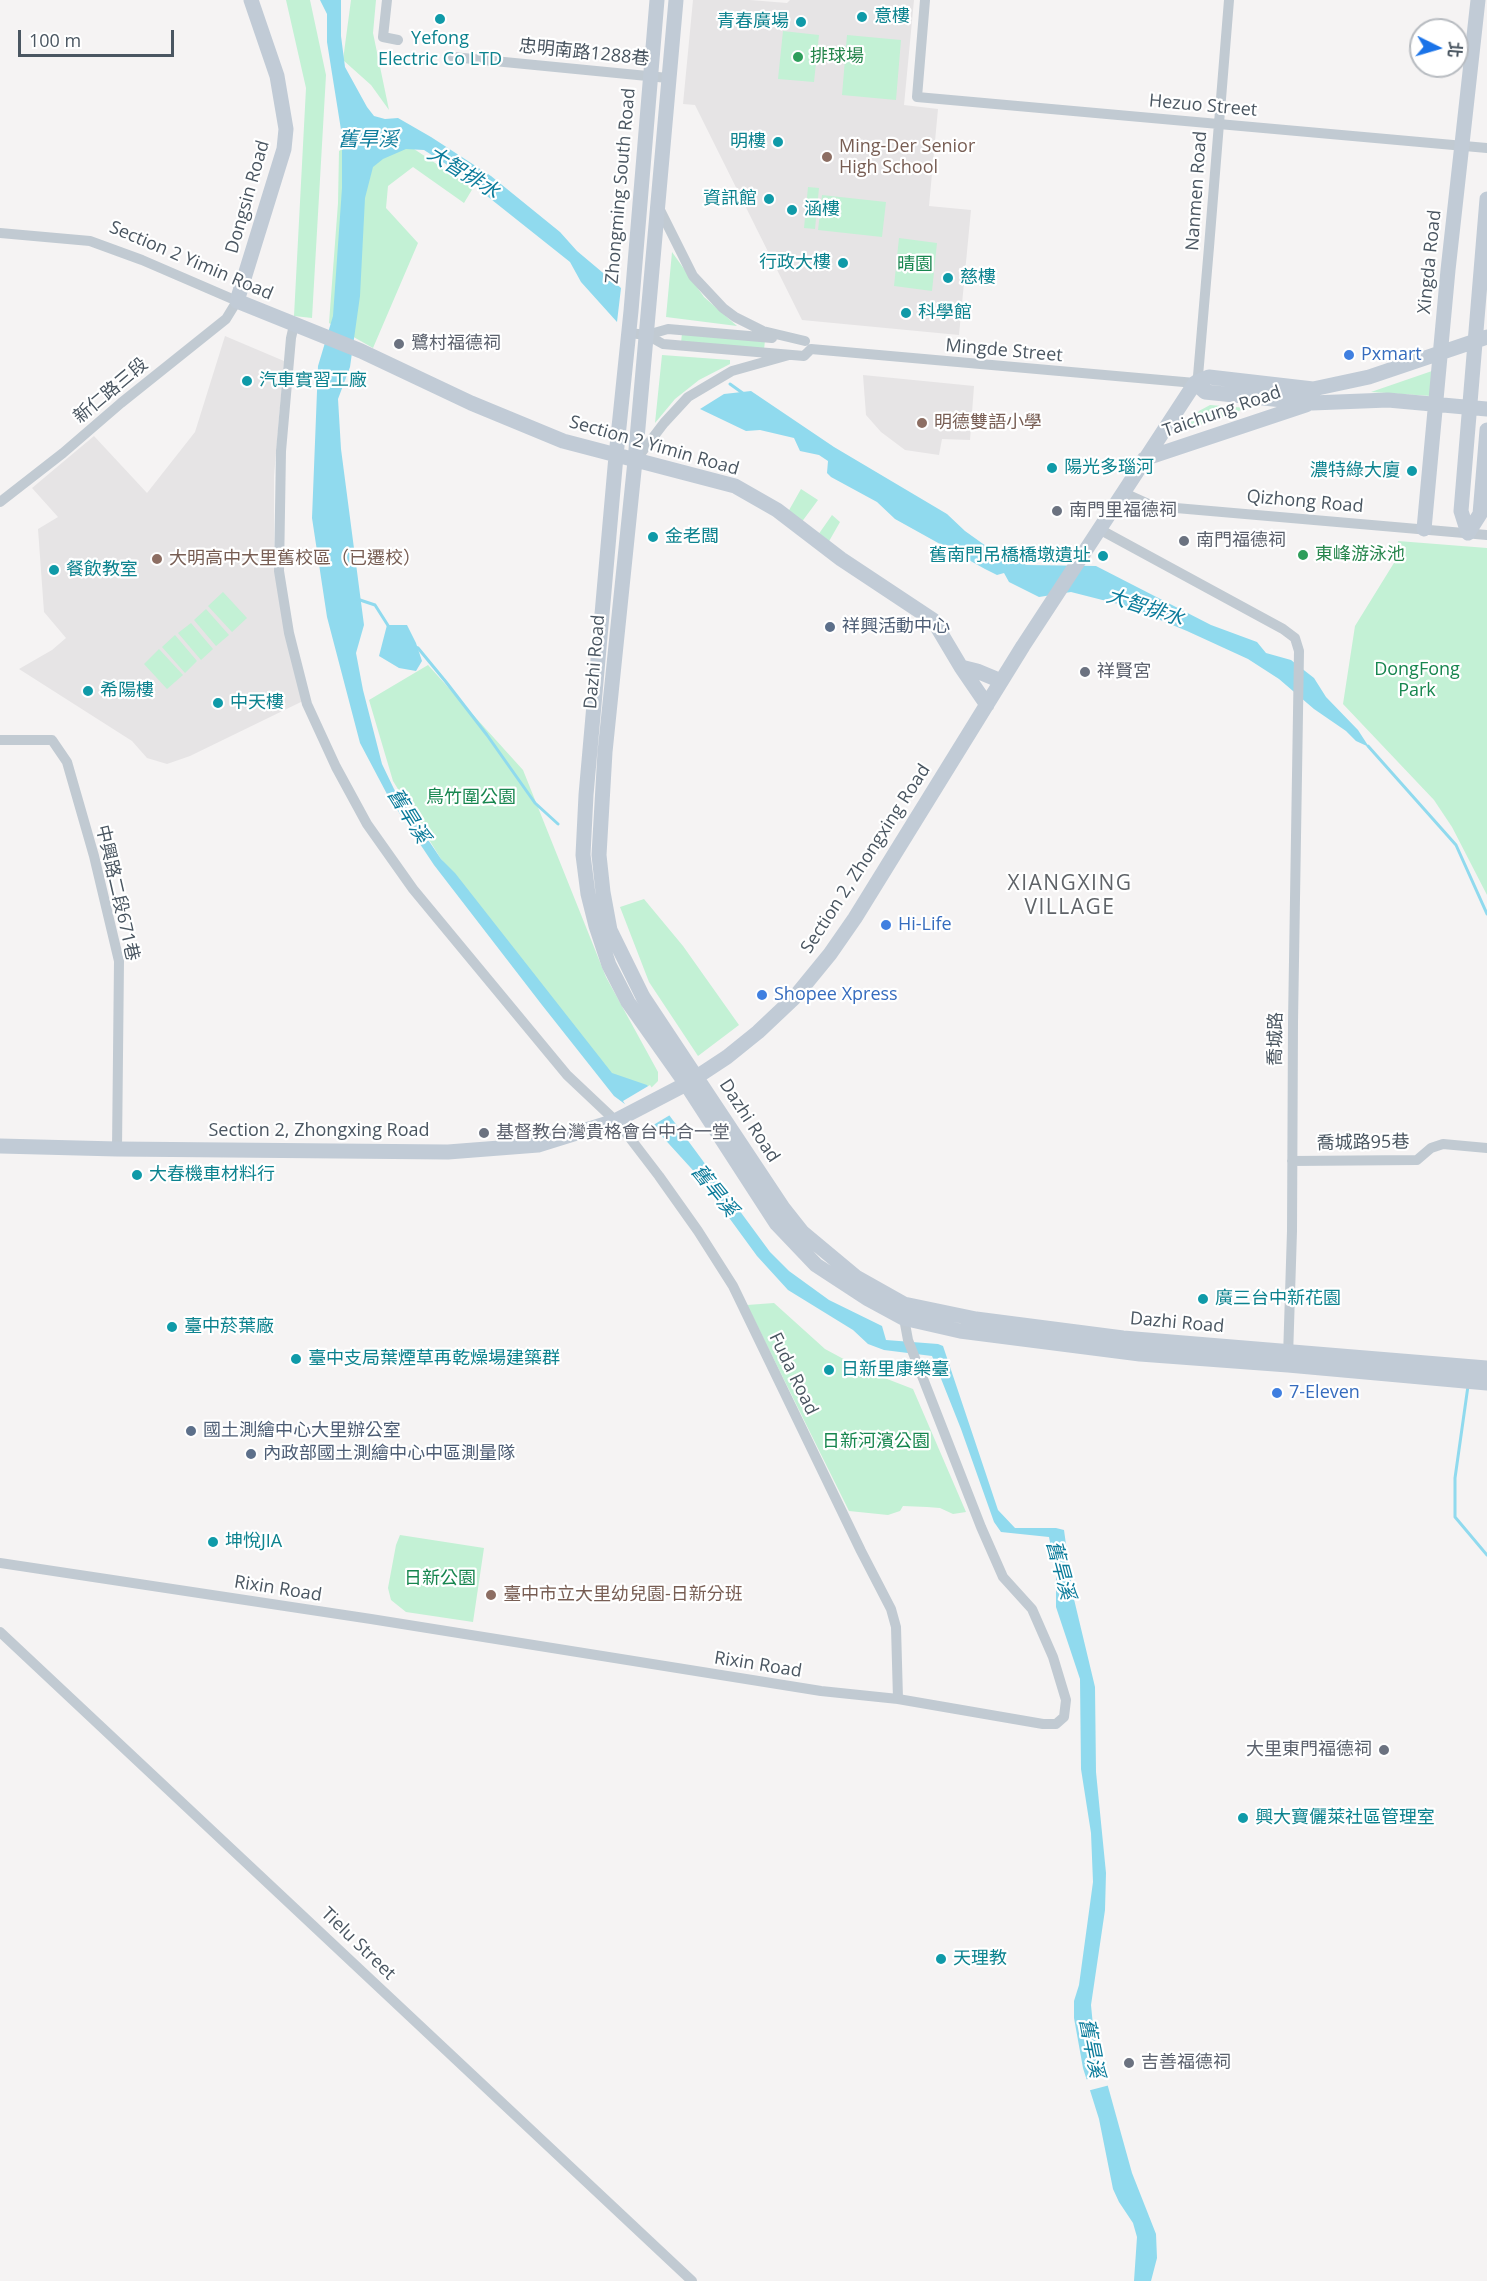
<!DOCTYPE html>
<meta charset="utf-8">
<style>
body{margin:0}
#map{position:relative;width:1487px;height:2281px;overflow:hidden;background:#f5f3f3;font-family:"Open Sans","Noto Sans TC",sans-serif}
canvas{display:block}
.north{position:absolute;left:1409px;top:18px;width:60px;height:60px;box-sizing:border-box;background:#fff;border:2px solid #b7bbc0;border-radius:50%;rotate:95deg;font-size:16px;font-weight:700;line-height:24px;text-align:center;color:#4a5661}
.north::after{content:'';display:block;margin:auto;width:21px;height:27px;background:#1a73e8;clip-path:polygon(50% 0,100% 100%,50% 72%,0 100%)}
.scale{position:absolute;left:18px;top:30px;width:156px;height:27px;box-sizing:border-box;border:3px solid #4a5661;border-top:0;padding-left:8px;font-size:18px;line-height:21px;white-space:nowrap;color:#4a5661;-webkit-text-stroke:4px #fff;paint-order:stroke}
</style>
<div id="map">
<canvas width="1487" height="2281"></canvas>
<div class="north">北</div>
<div class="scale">100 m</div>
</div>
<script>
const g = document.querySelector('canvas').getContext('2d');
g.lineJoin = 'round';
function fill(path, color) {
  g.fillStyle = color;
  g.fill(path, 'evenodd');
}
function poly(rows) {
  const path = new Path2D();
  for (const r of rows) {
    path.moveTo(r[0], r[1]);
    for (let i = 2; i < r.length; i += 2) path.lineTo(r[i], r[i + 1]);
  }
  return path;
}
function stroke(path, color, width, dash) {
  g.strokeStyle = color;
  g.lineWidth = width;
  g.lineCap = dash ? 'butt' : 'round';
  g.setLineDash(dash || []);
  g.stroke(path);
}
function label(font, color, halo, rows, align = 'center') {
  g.font = font + ' "Open Sans","Noto Sans TC",sans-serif';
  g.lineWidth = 4.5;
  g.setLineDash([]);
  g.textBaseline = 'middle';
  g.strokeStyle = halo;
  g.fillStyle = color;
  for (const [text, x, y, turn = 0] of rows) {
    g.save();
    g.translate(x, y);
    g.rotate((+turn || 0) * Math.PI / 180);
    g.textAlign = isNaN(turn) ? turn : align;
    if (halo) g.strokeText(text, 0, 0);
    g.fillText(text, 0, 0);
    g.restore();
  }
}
const education = poly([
 [693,0,750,0,787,3,790,0,914,0,904,105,938,109,929,206,971,210,959,335,802,320,695,105,683,104],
 [225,336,284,361,274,476,274,548,276,571,303,701,190,756,167,764,147,758,132,741,19,669,52,650,66,638,44,612,38,529,58,517,32,488,94,436,147,493,195,432],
 [863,375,974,386,970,440,942,439,939,455,905,450,881,432,866,415]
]);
const green = poly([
 [286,0,310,0,326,75,312,318,294,316,306,88],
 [351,0,376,0,373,33,389,110,371,85,343,60],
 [783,31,819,35,814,82,778,79],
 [847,35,901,40,896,100,842,95],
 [372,132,411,147,473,188,464,203,413,167,388,186,386,208,418,243,373,348,329,323,338,203,339,151],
 [808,187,819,188,815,229,804,228],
 [822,195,886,202,882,237,818,230],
 [899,238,937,243,932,291,894,286],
 [672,252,704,297,737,326,666,317],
 [682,333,765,340,764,350,681,343],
 [662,355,730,360,730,364,699,380,675,399,655,423],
 [1432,371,1431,396,1371,392],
 [1210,405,1247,408,1187,430,1186,428,1199,411],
 [801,489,818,500,801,523,788,512],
 [832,515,840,522,828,543,818,535],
 [1398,541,1487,548,1487,895,1452,827,1434,800,1343,704,1355,626,1397,558],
 [223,592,247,618,232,632,208,606],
 [206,609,229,635,216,646,194,620],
 [191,623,213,649,201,660,178,633],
 [175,635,197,661,185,673,162,647],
 [159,649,183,675,167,689,144,664],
 [428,665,523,770,606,977,658,1072,658,1081,651,1088,626,1087,598,1062,441,859,393,781,369,700],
 [644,899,683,946,739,1025,698,1056,649,982,620,907],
 [774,1303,825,1349,864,1370,913,1389,966,1512,953,1514,940,1508,927,1507,903,1506,900,1511,888,1515,849,1511,747,1305],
 [400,1535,484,1548,473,1622,406,1612,391,1600,388,1588,396,1545]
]);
const water = poly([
 [320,0,341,0,341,36,345,67,367,107,374,116,385,119,398,118,431,137,491,176,560,232,577,251,621,288,617,322,581,282,570,262,487,196,480,186,424,150,406,149,383,159,373,167,365,198,360,296,350,367,338,399,341,449,364,625,356,653,363,690,382,764,394,789,441,859,455,873,612,1073,647,1085,770,1252,789,1271,829,1300,882,1326,886,1340,938,1344,943,1346,998,1510,1015,1528,1056,1528,1064,1530,1073,1595,1095,1687,1096,1772,1106,1873,1105,1910,1091,2005,1094,2036,1132,2173,1156,2234,1157,2258,1151,2281,1134,2281,1137,2237,1133,2223,1119,2202,1113,2189,1099,2119,1083,2068,1074,2018,1074,2001,1079,1985,1093,1882,1091,1833,1081,1769,1080,1679,1056,1607,1056,1574,1049,1537,1001,1532,994,1522,961,1429,932,1356,884,1350,868,1344,853,1330,788,1290,757,1256,700,1178,649,1122,614,1096,542,1005,434,865,388,796,360,743,327,617,312,518,318,366,333,316,342,188,342,136,327,42,327,14],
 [751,391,834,447,947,514,965,531,1000,556,1027,565,1096,566,1211,625,1257,642,1266,653,1291,660,1314,678,1326,697,1358,730,1369,747,1356,741,1346,731,1314,709,1279,679,1248,659,1187,631,1126,606,1071,592,1039,597,1009,582,1004,573,997,575,985,569,895,519,877,502,831,477,827,473,828,461,819,455,800,451,794,438,760,430,746,431,700,409,724,394],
 [387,625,407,625,416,643,422,661,416,671,399,668,379,656]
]);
const pier = poly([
 [650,1085,670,1115,650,1127,629,1111,623,1101],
 [1107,2074,1110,2085,1087,2091,1084,2080]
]);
const stream = poly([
 [730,384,744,394],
 [357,599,375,605,389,627],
 [415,647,418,648,446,682,487,735,535,803,558,824],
 [1368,746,1456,845,1487,914],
 [1468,1386,1455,1478,1455,1517,1487,1555]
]);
const street = poly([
 [387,0,383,37,398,40],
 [925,0,917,97,1487,148],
 [453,57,668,78],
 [659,208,693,276,723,308,735,317,763,331,805,341],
 [0,233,90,241,142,260,237,301,226,319,121,403,63,453,0,502],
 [294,325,291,338,281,451,279,571,289,633,307,704,336,767,367,824,413,889,567,1075,620,1125,659,1176,698,1231,733,1286,861,1551,891,1609,896,1627,898,1699],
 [629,333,647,335,668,329,772,338],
 [647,335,663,344,804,356,811,349],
 [811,349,1195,383,1198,376,1209,247,1229,0],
 [635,461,664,423,688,397,732,371,789,355],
 [1122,492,1153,506,1487,535],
 [1099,529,1283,629,1295,638,1299,651,1293,1022,1292,1231,1288,1357],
 [0,740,52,740,67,762,94,856,119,961,117,1149],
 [1292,1161,1417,1160,1431,1148,1443,1144,1487,1148],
 [0,1563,371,1619,821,1691,898,1699,1043,1724,1056,1724,1064,1717,1066,1700,1053,1657,1032,1609,1003,1577,981,1527,908,1340,903,1313],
 [0,1632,692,2281]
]);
const secondary = poly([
 [251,0,277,76,286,129,284,149,237,301,361,351,471,403,563,441,735,486,777,510,841,559,933,620,961,667,987,705],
 [657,0,631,311,616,456,586,795,583,855,588,894,596,926,609,965,628,1002,686,1084,776,1223,816,1265,868,1299,903,1318,960,1331,1140,1354,1288,1365,1487,1383],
 [676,0,635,461,605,752,599,855,603,892,610,930,643,997,783,1208,802,1232,856,1277,904,1304,976,1319,1123,1338,1487,1368],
 [1195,383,1205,392,1312,403,1388,400,1487,409],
 [1144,459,1306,405],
 [1424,529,1448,270,1478,0],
 [1468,533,1461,511,1487,199],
 [1468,533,1480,514,1487,430],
 [961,667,977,671,1001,681],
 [0,1146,117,1149,448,1152,538,1145,615,1121,686,1084,727,1057,758,1032,794,998,830,954,855,918,1023,646,1195,383,1209,377,1313,389,1369,377,1487,337]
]);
const markers = [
 [862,17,6,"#0f9aa8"],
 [440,19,6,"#0f9aa8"],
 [801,22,6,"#0f9aa8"],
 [798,57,6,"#2e9e5b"],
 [778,142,6,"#0f9aa8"],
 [827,157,6,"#8d6e63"],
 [769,199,6,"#0f9aa8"],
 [792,210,6,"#0f9aa8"],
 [843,263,6,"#0f9aa8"],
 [948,278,6,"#0f9aa8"],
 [906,313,6,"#0f9aa8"],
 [399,344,6,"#6b7280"],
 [1349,355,6,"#3f7fe0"],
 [247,381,6,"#0f9aa8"],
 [922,423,6,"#8d6e63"],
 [1052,468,6,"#0f9aa8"],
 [1412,471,6,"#0f9aa8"],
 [1057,511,6,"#6b7280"],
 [653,537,6,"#0f9aa8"],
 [1184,541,6,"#6b7280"],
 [1303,555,6,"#2e9e5b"],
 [1103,556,6,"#0f9aa8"],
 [157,559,6,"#8d6e63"],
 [54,570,6,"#0f9aa8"],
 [830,627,6,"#5c6f8a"],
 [1085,672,6,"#6b7280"],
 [88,691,6,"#0f9aa8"],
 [218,703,6,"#0f9aa8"],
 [886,925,6,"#3f7fe0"],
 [762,995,6,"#3f7fe0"],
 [484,1133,6,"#6b7280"],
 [137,1175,6,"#0f9aa8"],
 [1203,1299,6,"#0f9aa8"],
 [172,1327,6,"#0f9aa8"],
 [296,1359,6,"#0f9aa8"],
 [829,1370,6,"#0f9aa8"],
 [1277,1393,6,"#3f7fe0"],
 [191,1431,6,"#5c6f8a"],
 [251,1454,6,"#5c6f8a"],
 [213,1542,6,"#0f9aa8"],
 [491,1595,6,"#8d6e63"],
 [1384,1750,6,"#6b7280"],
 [1243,1818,6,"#0f9aa8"],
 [941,1959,6,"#0f9aa8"],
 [1129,2063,6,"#6b7280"]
];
const cultureNames = [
 ["意樓",874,17],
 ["青春廣場",789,22,"right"],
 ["Yefong",440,39,"center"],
 ["Electric Co LTD",440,60,"center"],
 ["明樓",766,142,"right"],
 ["資訊館",757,199,"right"],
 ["涵樓",804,210],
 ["行政大樓",831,263,"right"],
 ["慈樓",960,278],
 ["科學館",918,313],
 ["汽車實習工廠",259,381],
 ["陽光多瑙河",1064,468],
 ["濃特綠大廈",1400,471,"right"],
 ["金老闆",665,537],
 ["舊南門吊橋橋墩遺址",1091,556,"right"],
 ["餐飲教室",66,570],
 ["希陽樓",100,691],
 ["中天樓",230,703],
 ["大春機車材料行",149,1175],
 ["廣三台中新花園",1215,1299],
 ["臺中菸葉廠",184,1327],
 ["臺中支局葉煙草再乾燥場建築群",308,1359],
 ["日新里康樂臺",841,1370],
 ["坤悅JIA",225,1542],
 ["興大寶儷萊社區管理室",1255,1818],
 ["天理教",953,1959]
];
const streetNames = [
 ["忠明南路1288巷",584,53,6],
 ["Hezuo Street",1203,106,5],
 ["Zhongming South Road",621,186,-85],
 ["Nanmen Road",1197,191,-86],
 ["Dongsin Road",248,197,-74],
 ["Section 2 Yimin Road",191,261,23],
 ["Xingda Road",1430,262,-84],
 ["Mingde Street",1004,351,5],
 ["新仁路三段",111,391,-40],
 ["Taichung Road",1222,412,-19],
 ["Section 2 Yimin Road",654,446,16],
 ["Qizhong Road",1305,502,5],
 ["Dazhi Road",595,662,-85],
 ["Section 2, Zhongxing Road",866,859,-57],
 ["中興路二段671巷",117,893,77],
 ["喬城路",1276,1039,-89],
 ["Dazhi Road",749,1121,57],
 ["Section 2, Zhongxing Road",319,1131],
 ["喬城路95巷",1363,1143,-1],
 ["Dazhi Road",1177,1323,5],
 ["Fuda Road",793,1374,64],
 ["Rixin Road",278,1589,9],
 ["Rixin Road",758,1665,9],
 ["Tielu Street",358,1944,44]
];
const leisureNames = [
 ["排球場",810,57],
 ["東峰游泳池",1315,555]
];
const educationNames = [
 ["Ming-Der Senior",839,147],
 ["High School",839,168],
 ["明德雙語小學",934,423],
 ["大明高中大里舊校區（已遷校）",169,559],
 ["臺中市立大里幼兒園-日新分班",503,1595]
];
const parkNames = [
 ["晴園",915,265],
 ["DongFong",1417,670],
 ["Park",1417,691],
 ["鳥竹圍公園",471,798],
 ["日新河濱公園",876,1442],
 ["日新公園",440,1579]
];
const worshipNames = [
 ["鷺村福德祠",411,344],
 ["南門里福德祠",1069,511],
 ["南門福德祠",1196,541],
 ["祥賢宮",1097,672],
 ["基督教台灣貴格會台中合一堂",496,1133],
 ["大里東門福德祠",1372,1750,"right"],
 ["吉善福德祠",1141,2063]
];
const shopNames = [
 ["Pxmart",1361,355],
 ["Hi-Life",898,925],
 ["Shopee Xpress",774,995],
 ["7-Eleven",1289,1393]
];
const serviceNames = [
 ["祥興活動中心",842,627],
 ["國土測繪中心大里辦公室",203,1431],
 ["內政部國土測繪中心中區測量隊",263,1454]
];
const waterNames = [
 ["舊旱溪",368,140],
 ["大智排水",463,173,32],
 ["大智排水",1145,608,18],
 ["舊旱溪",408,816,58],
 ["舊旱溪",714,1191,51],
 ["舊旱溪",1060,1570,75],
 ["舊旱溪",1091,2048,79]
];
const quarterNames = [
 ["XIANGXING",1070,884],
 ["VILLAGE",1070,908]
];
fill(education, '#e6e4e5');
fill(green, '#c3f1d5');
fill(water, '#90daee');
fill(pier, '#f5f3f3');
stroke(stream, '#90daee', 3);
stroke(street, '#c1cad2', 10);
stroke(secondary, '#c1cbd6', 15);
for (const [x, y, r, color] of markers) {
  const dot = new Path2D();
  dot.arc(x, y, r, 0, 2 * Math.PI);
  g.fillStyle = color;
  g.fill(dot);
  stroke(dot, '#fff', 2);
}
label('18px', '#0d838f', '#fff', cultureNames, 'left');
label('18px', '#4a5661', '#fff', streetNames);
label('18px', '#27864d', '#fff', leisureNames, 'left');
label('18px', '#785e54', '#fff', educationNames, 'left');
label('18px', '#17864f', '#fff', parkNames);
label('18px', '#5b616d', '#fff', worshipNames, 'left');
label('18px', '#366cbe', '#fff', shopNames, 'left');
label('18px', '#4e5e75', '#fff', serviceNames, 'left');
label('italic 20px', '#0c7c9b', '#fff', waterNames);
g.letterSpacing = '1.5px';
label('21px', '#5f6368', '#fff', quarterNames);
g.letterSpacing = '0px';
</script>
